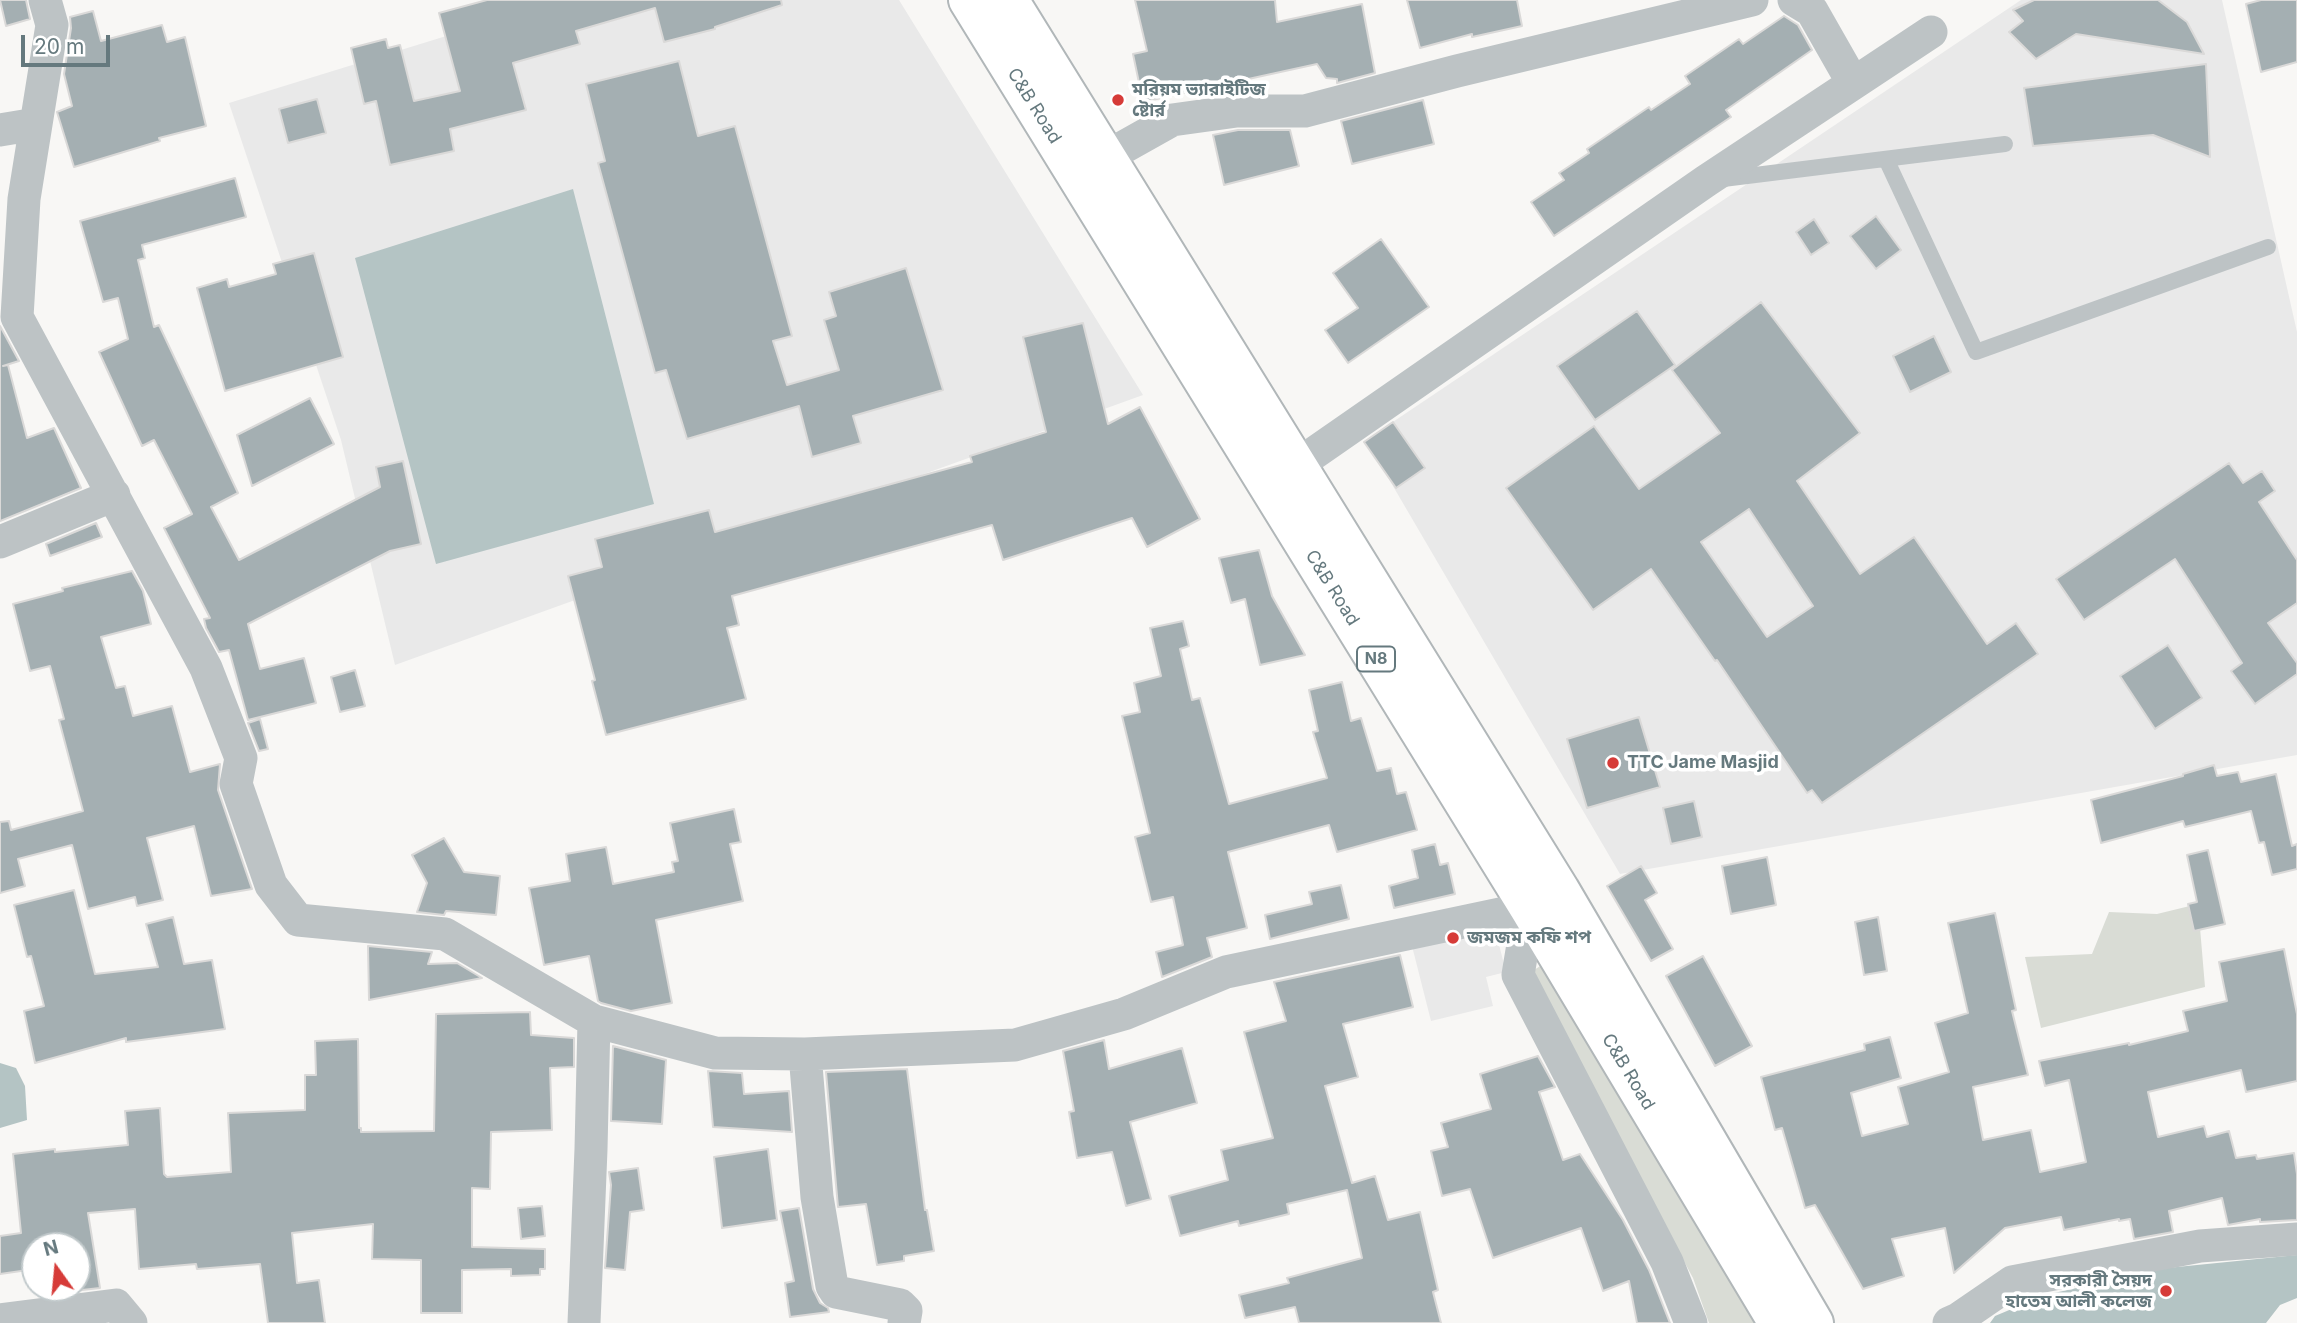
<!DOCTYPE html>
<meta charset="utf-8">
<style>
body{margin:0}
#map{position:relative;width:2297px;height:1323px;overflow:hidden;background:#f8f7f5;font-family:Inter,sans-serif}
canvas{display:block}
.north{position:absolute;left:21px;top:1232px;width:70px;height:70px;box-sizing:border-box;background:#fff;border:2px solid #c1c9cb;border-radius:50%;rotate:345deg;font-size:19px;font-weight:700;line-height:28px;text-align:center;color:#65797e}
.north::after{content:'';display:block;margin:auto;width:24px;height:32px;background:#d63b38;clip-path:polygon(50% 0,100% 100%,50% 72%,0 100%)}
.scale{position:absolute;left:21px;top:35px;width:89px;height:32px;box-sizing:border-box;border:4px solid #65797e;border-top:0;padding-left:9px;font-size:21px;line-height:24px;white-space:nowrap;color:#65797e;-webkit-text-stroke:5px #fff;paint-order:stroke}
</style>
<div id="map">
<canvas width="2297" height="1323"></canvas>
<div class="north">N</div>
<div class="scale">20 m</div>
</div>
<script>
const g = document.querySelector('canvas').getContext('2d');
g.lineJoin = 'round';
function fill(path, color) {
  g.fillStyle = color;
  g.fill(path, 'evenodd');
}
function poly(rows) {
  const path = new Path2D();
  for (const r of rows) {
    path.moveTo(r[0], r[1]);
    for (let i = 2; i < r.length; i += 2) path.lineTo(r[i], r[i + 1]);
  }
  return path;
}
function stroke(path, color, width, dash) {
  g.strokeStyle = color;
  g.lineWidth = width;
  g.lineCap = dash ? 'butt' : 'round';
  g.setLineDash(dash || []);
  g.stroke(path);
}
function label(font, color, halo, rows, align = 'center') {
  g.font = font + ' Inter,"Noto Sans Bengali",sans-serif';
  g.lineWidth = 7;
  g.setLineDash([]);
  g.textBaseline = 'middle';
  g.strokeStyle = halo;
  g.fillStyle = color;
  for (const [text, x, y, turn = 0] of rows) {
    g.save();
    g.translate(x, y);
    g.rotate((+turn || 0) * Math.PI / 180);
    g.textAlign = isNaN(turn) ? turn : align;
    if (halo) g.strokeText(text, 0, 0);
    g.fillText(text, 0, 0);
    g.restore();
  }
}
const built = poly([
 [563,0,899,0,1143,395,395,665,341,440,229,103],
 [2021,0,2222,0,2297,332,2297,755,1620,874,1366,440],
 [1494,925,1506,972,1486,977,1493,1006,1431,1021,1412,946]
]);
const green = poly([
 [2198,904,2205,987,2041,1028,2025,957,2092,954,2109,912,2157,914],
 [1560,954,1774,1323,1709,1323,1693,1278,1529,973]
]);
const water = poly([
 [573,189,654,504,436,564,355,258],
 [0,1063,16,1068,25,1086,27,1120,0,1128],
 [2297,1255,2297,1298,2280,1305,2266,1323,1990,1323,1995,1316,2045,1295,2167,1268]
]);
const building = poly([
 [0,0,26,0,30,19,6,26,0,0],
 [487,0,781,0,782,5,715,27,715,29,664,42,655,8,576,31,580,44,513,63,526,110,450,129,454,151,390,165,376,101,364,104,351,48,386,39,388,48,400,45,414,101,460,91,439,13,487,0],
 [1135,0,1275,0,1277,22,1362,4,1375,73,1337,83,1337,79,1326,78,1317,64,1143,102,1133,54,1147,51,1135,0],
 [1407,0,1517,0,1522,26,1472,37,1472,34,1420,48,1407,0],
 [2034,0,2158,0,2187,22,2204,54,2076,34,2036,59,2009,32,2023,21,2013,10,2034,0],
 [2261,0,2297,0,2297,62,2261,72,2246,4,2261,0],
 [93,11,101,41,162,25,167,42,185,37,206,126,159,138,160,141,74,167,57,112,72,106,64,74,71,28,70,17,93,11],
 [1784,16,1798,25,1812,50,1726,110,1731,117,1554,236,1531,202,1564,180,1559,173,1589,153,1587,149,1649,107,1651,110,1690,84,1685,76,1739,39,1743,44,1784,16],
 [679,61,698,136,735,126,792,336,773,341,787,385,839,370,824,320,836,316,829,292,906,268,943,390,853,416,861,443,812,457,799,406,687,439,666,370,655,373,598,163,605,161,586,84,679,61],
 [2206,64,2210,157,2153,135,2033,146,2024,88,2206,64],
 [317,99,326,133,288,143,279,109,317,99],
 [1423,100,1434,144,1352,164,1341,121,1423,100],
 [1238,130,1290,130,1299,166,1224,185,1213,135,1238,130],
 [235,178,246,217,142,245,145,258,138,260,154,327,159,325,238,493,211,507,239,560,380,487,376,467,403,461,421,544,390,551,248,624,260,669,304,658,316,703,248,720,229,650,219,652,206,628,204,619,210,618,164,528,192,514,154,440,142,446,99,352,128,339,118,298,103,302,80,221,235,178],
 [1876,216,1901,250,1876,269,1850,236,1876,216],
 [1814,219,1829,243,1811,255,1796,232,1814,219],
 [1381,239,1429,307,1348,363,1325,330,1358,308,1333,273,1381,239],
 [314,253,343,357,225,391,197,288,227,279,229,287,276,274,273,264,314,253],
 [1761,302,1860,433,1797,481,1860,574,1914,537,1987,644,2016,623,2038,654,1822,803,1812,790,1807,793,1717,660,1715,661,1651,569,1593,610,1506,488,1594,426,1639,489,1720,433,1672,370,1761,302],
 [1749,509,1813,606,1767,637,1701,542,1749,509],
 [1637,311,1675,365,1595,420,1557,366,1637,311],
 [1083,323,1108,424,1140,407,1200,519,1147,547,1132,518,1003,560,992,525,732,596,739,625,727,628,746,699,606,735,592,681,595,680,568,576,602,567,595,539,709,510,715,532,972,462,970,456,1046,432,1023,337,1083,323],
 [0,326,19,361,3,366,8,365,27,438,54,428,81,488,0,521,0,326],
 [1934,336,1951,372,1910,392,1893,356,1934,336],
 [310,398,334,444,252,486,237,435,310,398],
 [1393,422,1425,468,1396,488,1364,442,1393,422],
 [2229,463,2243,483,2262,471,2275,491,2259,502,2297,560,2297,603,2268,623,2297,663,2297,674,2255,704,2231,671,2242,663,2175,559,2084,620,2056,579,2229,463],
 [96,523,102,537,50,556,46,544,96,523],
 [1259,550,1272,596,1305,655,1260,665,1245,599,1231,603,1219,558,1259,550],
 [132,571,143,591,151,624,101,637,116,688,125,686,133,716,172,706,190,772,220,764,218,790,252,889,211,896,194,826,147,838,163,900,137,906,135,897,88,909,72,845,18,859,25,886,0,893,0,822,9,821,11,830,83,811,59,720,64,719,50,666,30,671,13,604,63,591,62,588,132,571],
 [1183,621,1189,646,1180,649,1192,700,1200,698,1229,804,1327,778,1313,732,1318,731,1309,690,1342,682,1351,721,1361,718,1377,771,1391,768,1397,794,1406,792,1417,830,1337,852,1329,825,1228,852,1247,928,1207,938,1212,957,1162,977,1156,952,1183,945,1173,897,1151,902,1135,837,1150,833,1122,716,1140,712,1134,683,1161,676,1150,628,1183,621],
 [2168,645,2202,698,2155,729,2120,676,2168,645],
 [355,670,365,706,340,712,331,677,355,670],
 [1639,717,1660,787,1587,808,1567,739,1639,717],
 [260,719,268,749,259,751,248,723,260,719],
 [2214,765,2217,776,2238,772,2241,782,2276,774,2292,846,2297,844,2297,869,2272,875,2264,842,2259,843,2251,811,2185,827,2183,821,2101,843,2091,800,2183,776,2183,774,2214,765],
 [1694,801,1702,837,1671,844,1663,808,1694,801],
 [734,809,741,842,730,844,743,901,656,920,672,1003,631,1011,601,1003,598,1001,589,956,544,965,529,888,570,881,566,854,606,847,613,884,674,872,672,862,678,861,670,823,734,809],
 [444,838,464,872,500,876,496,915,446,911,444,915,417,912,427,883,412,855,444,838],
 [1435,844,1440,865,1448,863,1455,894,1394,908,1389,886,1418,878,1412,850,1435,844],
 [2208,850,2225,924,2194,931,2188,904,2197,902,2187,855,2208,850],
 [1767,857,1776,905,1731,914,1722,866,1767,857],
 [1641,866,1657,893,1645,900,1673,949,1651,961,1607,886,1641,866],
 [1341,885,1349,919,1270,939,1265,915,1312,904,1309,892,1341,885],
 [74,890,95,974,158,967,146,924,173,917,184,964,212,960,225,1029,126,1042,126,1038,35,1063,24,1011,44,1006,31,956,27,957,14,905,74,890],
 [1995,913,2016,1010,2012,1011,2028,1075,1973,1087,1983,1140,2031,1130,2040,1172,2086,1162,2069,1080,2045,1086,2039,1061,2129,1043,2129,1045,2188,1031,2183,1011,2227,1001,2219,962,2284,949,2297,1014,2297,1081,2246,1092,2241,1070,2148,1092,2158,1137,2204,1126,2207,1137,2229,1131,2236,1158,2256,1155,2257,1159,2294,1153,2297,1174,2297,1220,2260,1222,2260,1219,2228,1225,2222,1198,2169,1211,2173,1232,2134,1239,2130,1219,2119,1221,2119,1219,2064,1230,2061,1217,2005,1228,1954,1273,1945,1228,1892,1239,1904,1276,1863,1289,1815,1205,1805,1208,1782,1128,1775,1130,1761,1077,1865,1050,1864,1044,1890,1037,1901,1078,1851,1093,1862,1136,1908,1124,1898,1087,1949,1072,1935,1023,1968,1013,1948,923,1995,913],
 [1878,917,1887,971,1864,975,1855,922,1878,917],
 [368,946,432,952,428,964,457,963,482,978,369,1000,368,946],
 [1400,955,1413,1007,1343,1024,1358,1077,1325,1086,1352,1183,1375,1176,1388,1220,1420,1212,1438,1290,1433,1292,1441,1323,1299,1323,1295,1307,1245,1318,1239,1295,1289,1283,1287,1278,1362,1258,1347,1190,1287,1204,1289,1214,1239,1226,1238,1221,1180,1236,1169,1196,1228,1180,1221,1150,1273,1138,1244,1032,1286,1021,1274,982,1400,955],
 [1703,956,1752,1046,1715,1066,1666,976,1703,956],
 [530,1012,531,1035,574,1038,574,1067,550,1068,552,1130,491,1132,490,1189,472,1188,472,1247,545,1249,545,1269,540,1269,540,1275,511,1276,511,1269,462,1270,462,1313,421,1313,421,1260,372,1259,373,1224,292,1233,297,1283,319,1280,325,1323,268,1323,260,1264,197,1269,196,1264,139,1269,135,1209,88,1213,100,1288,64,1292,64,1288,77,1288,77,1246,35,1246,35,1269,0,1274,0,1236,21,1233,13,1154,55,1149,55,1152,128,1145,125,1111,160,1108,164,1174,167,1177,231,1172,228,1113,305,1110,305,1075,316,1075,315,1041,358,1039,359,1128,361,1128,361,1132,434,1131,436,1014,530,1012],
 [1104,1040,1109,1069,1182,1048,1197,1103,1130,1122,1151,1199,1126,1206,1112,1152,1077,1158,1069,1112,1074,1111,1063,1051,1104,1040],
 [613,1046,666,1060,662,1124,611,1121,613,1046],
 [1538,1056,1555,1087,1539,1092,1563,1160,1580,1154,1623,1220,1649,1270,1670,1323,1637,1323,1629,1281,1603,1291,1581,1228,1493,1258,1470,1189,1442,1196,1431,1151,1448,1147,1441,1123,1491,1109,1480,1074,1538,1056],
 [907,1069,925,1210,927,1210,934,1251,904,1256,904,1261,877,1265,866,1204,838,1207,826,1072,907,1069],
 [708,1071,742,1073,744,1094,789,1091,792,1132,713,1127,708,1071],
 [768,1149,777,1220,722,1228,714,1157,768,1149],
 [638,1168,644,1210,630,1212,625,1270,605,1268,611,1185,609,1172,638,1168],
 [542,1206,545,1236,521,1239,518,1208,542,1206],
 [799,1208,813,1289,820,1303,828,1308,829,1312,790,1317,785,1283,794,1281,780,1211,799,1208]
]);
const lane = poly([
 [1886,159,1976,352,2268,247],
 [1723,179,2005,144]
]);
const street = poly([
 [45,0,52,25,24,199,17,317,206,668,241,758,236,784,271,885,298,920,445,934,594,1021,715,1053,805,1054,1015,1045,1124,1014,1226,972,1529,908,1518,975,1667,1262,1691,1323],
 [1794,0,1812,11,1853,83],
 [0,130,36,124],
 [1106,157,1172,120,1237,111,1305,111,1457,71,1752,0],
 [1297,465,1706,181,1931,32],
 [0,542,114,495],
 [805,1054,817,1197,832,1286,836,1292,900,1305,906,1311,904,1323],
 [0,1320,116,1305,131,1323],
 [584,1323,591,1149,594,1021],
 [1949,1323,1958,1319,2012,1282,2200,1246,2297,1239]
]);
const highway = poly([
 [968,0,1529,908,1778,1323],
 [1009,0,1560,890,1814,1323]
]);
const markers = [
 [1118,100,7,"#d63b38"],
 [1613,763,7,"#d63b38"],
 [1453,938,7,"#d63b38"],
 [2166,1291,7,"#d63b38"]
];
const shields = [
 [1376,659,38]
];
const shieldNames = [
 ["N8",1376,659]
];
const poiNames = [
 ["মরিয়ম ভ্যারাইটিজ",1132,90],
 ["ষ্টোর্র",1132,111],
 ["TTC Jame Masjid",1627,763],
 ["জমজম কফি শপ",1467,938],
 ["সরকারী সৈয়দ",2152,1281,"right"],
 ["হাতেম আলী কলেজ",2152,1302,"right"]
];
const streetNames = [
 ["C&B Road",1034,106,58],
 ["C&B Road",1332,588,58],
 ["C&B Road",1628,1072,59]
];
fill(built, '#e9e9e9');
fill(green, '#d9dcd5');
fill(water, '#b4c4c4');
fill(building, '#a4afb2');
stroke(building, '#dad9d8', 2);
stroke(highway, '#b1b7b9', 42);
stroke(lane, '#bdc3c5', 16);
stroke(street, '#bdc3c5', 33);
stroke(highway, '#fff', 38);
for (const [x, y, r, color] of markers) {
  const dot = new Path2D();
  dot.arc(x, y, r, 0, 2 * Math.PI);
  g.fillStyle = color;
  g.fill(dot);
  stroke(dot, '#fff', 2.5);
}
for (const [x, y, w] of shields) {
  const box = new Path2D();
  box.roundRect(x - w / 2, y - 12.5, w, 25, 5);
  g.fillStyle = '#fff';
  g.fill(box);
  stroke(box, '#65797e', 2);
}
label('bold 16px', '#65797e', null, shieldNames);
label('bold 18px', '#65797e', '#fff', poiNames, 'left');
label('18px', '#65797e', '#fff', streetNames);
</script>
